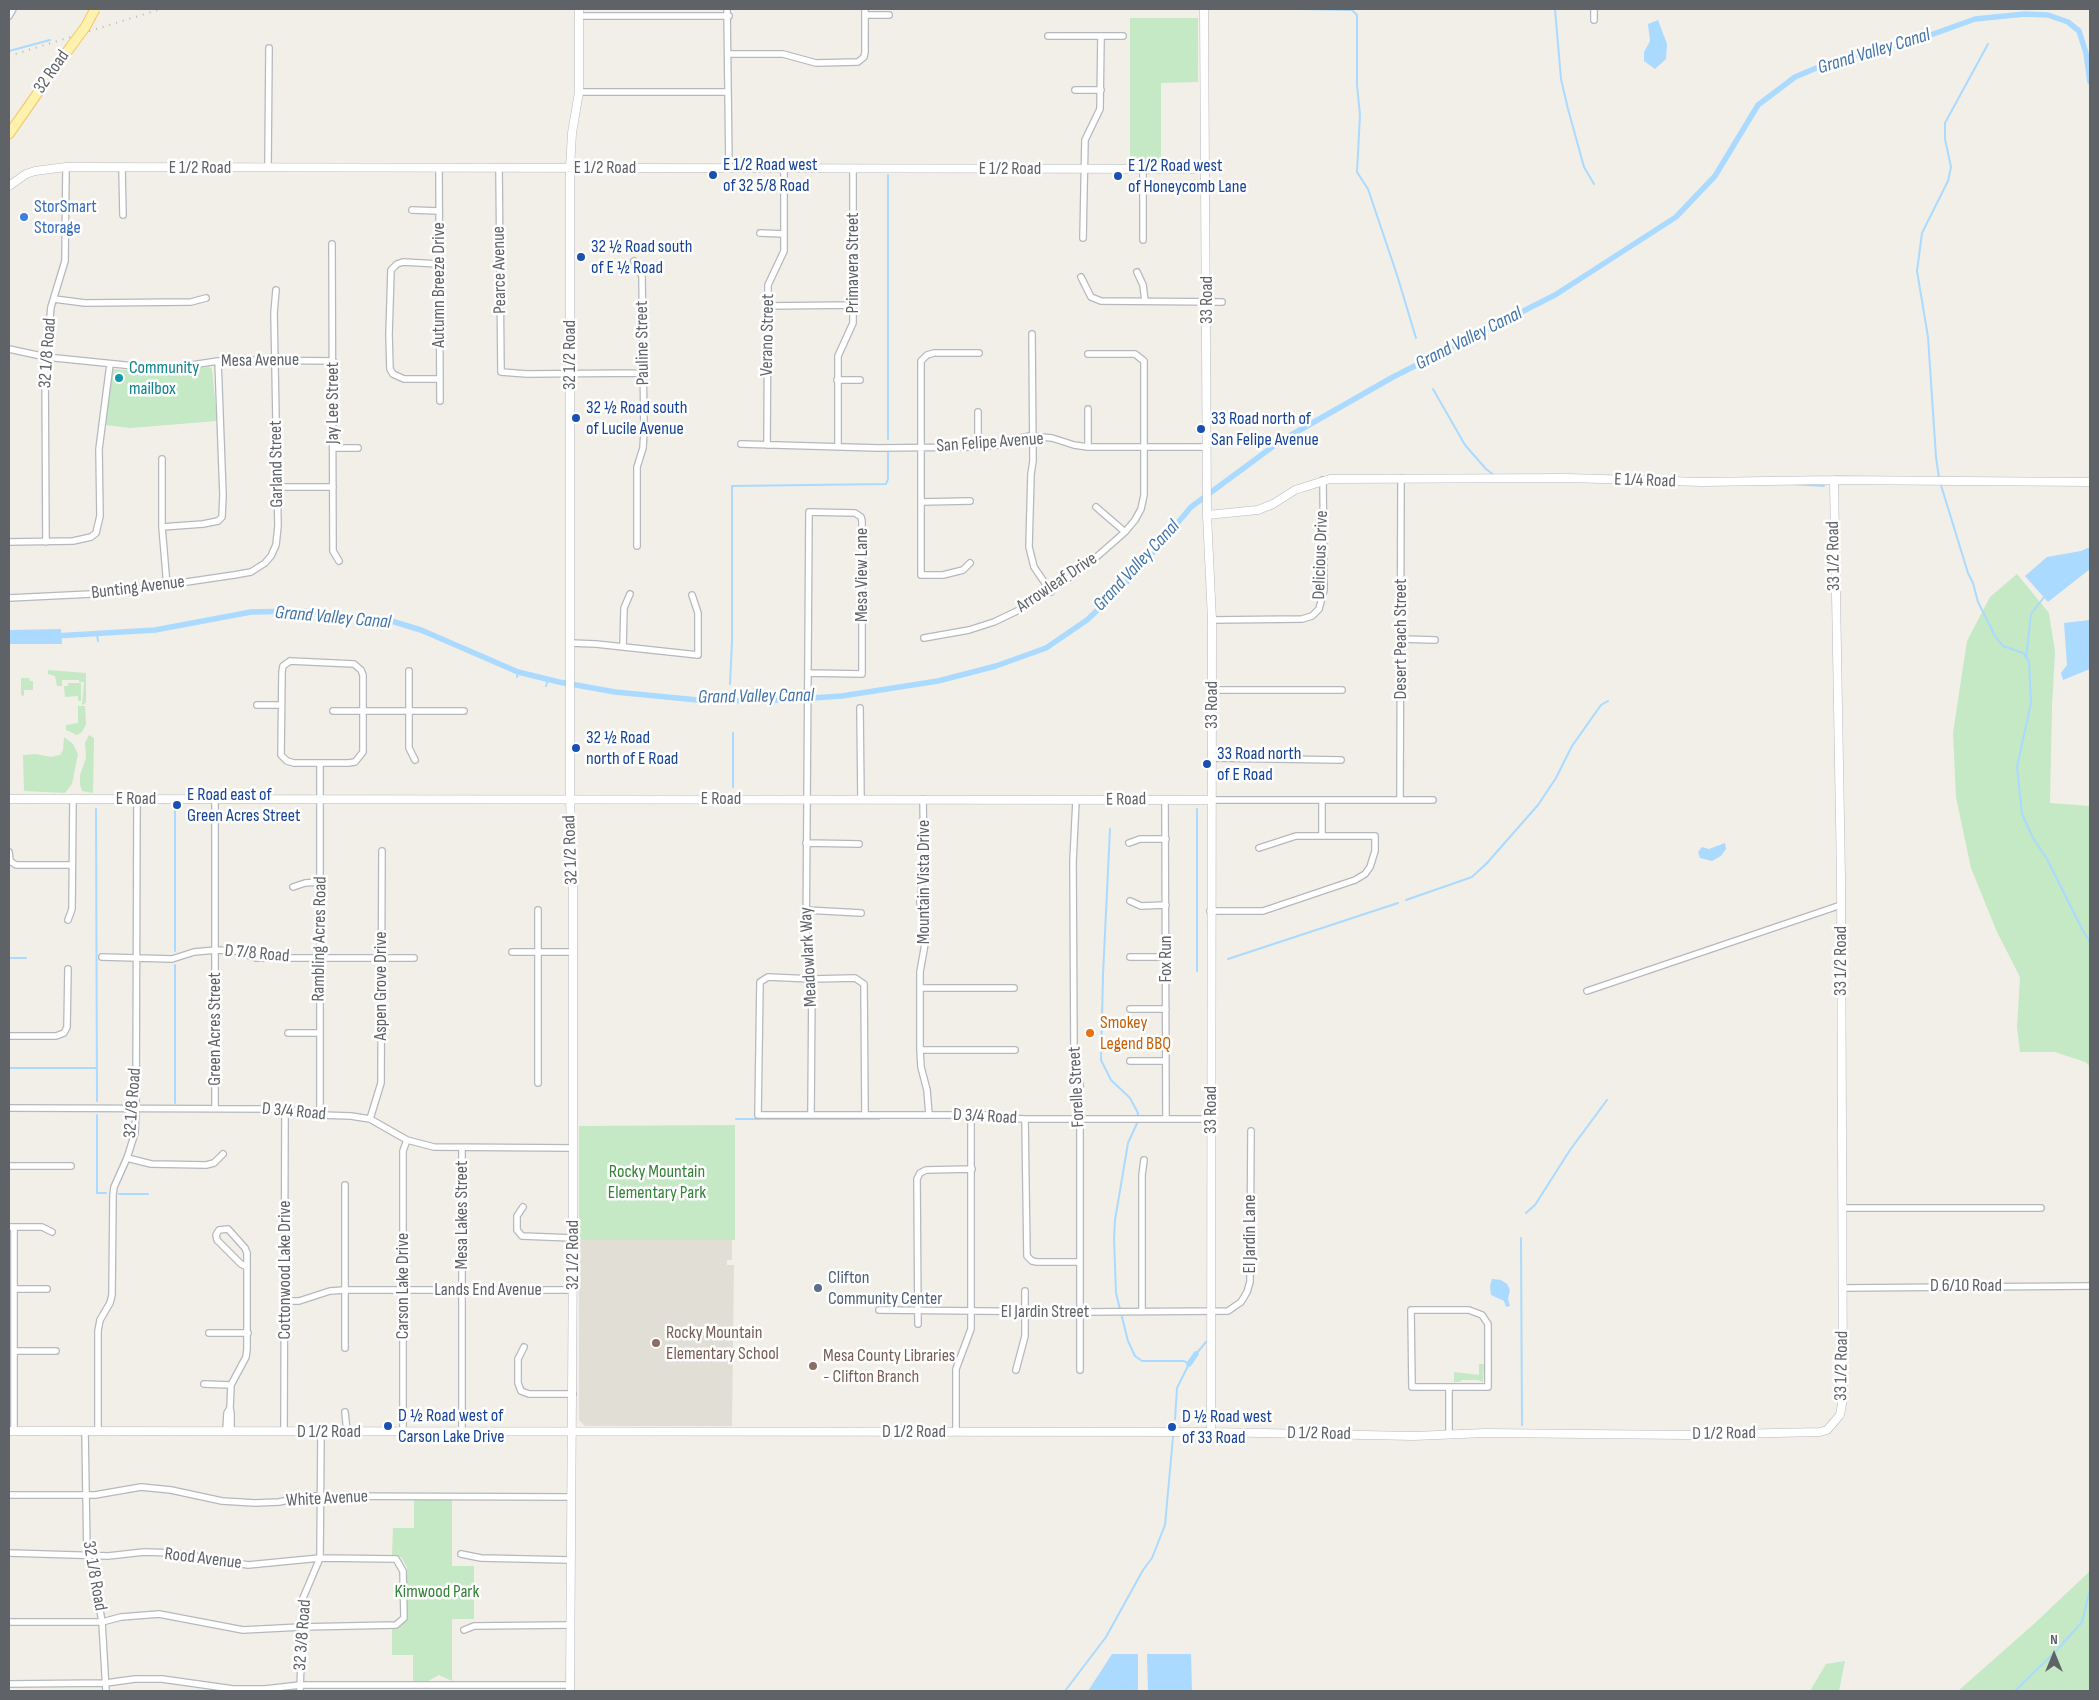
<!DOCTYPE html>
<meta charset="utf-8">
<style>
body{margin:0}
#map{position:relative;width:2099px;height:1700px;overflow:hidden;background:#f1efe8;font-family:"Sofia Sans Condensed",sans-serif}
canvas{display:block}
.frame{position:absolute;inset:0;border:10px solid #5f6368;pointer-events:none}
.north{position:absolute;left:2029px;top:1630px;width:50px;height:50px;-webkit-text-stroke:4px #fff;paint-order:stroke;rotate:0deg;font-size:14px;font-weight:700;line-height:20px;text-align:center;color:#5f6368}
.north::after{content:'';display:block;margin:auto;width:18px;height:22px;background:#5f6368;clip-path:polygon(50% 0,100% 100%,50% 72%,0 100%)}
</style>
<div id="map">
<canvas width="2099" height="1700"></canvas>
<div class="frame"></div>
<div class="north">N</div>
</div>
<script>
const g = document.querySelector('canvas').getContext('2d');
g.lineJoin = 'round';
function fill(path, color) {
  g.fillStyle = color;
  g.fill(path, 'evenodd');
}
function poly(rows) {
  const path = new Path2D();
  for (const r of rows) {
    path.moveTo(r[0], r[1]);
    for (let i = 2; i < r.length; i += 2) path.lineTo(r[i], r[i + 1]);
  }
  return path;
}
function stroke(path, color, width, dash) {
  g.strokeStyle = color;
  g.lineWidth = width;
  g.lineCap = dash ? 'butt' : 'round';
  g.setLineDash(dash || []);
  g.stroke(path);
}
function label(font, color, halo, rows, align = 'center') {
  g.font = font + ' "Sofia Sans Condensed",sans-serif';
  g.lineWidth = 5;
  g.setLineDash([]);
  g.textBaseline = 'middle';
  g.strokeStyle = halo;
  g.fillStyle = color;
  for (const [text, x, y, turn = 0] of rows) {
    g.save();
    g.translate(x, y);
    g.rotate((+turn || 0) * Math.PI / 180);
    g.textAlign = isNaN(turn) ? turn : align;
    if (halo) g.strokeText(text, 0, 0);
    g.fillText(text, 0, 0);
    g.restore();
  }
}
const education = poly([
 [579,1240,732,1240,732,1260,727,1260,727,1265,734,1265,732,1426,585,1426,579,1420]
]);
const green = poly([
 [1130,18,1198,18,1198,82,1161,83,1161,161,1130,161],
 [209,367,212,369,217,421,130,428,106,425,112,369,152,372],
 [2017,574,2049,613,2055,652,2052,706,2050,803,2090,806,2090,1066,2085,1062,2055,1052,2020,1052,2017,1027,2020,977,1997,932,1971,868,1956,797,1953,733,1967,641,1990,597],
 [48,670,86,673,86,703,82,705,84,682,79,682,79,680,62,680,62,686,57,686,55,676,48,674],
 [21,678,29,678,30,681,33,681,33,690,24,690,24,696,21,695],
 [68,683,81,683,81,701,78,701,78,696,65,697,64,686,68,686],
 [78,706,85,706,86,724,82,732,77,735,66,730,66,725,78,723],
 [89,735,94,738,93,793,82,791,80,784,80,775,86,758,85,743],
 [64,737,73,744,78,754,72,784,68,789,65,793,24,791,23,755,36,754,51,757,60,755,63,750],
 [735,1125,735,1240,579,1240,579,1126],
 [1479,1364,1484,1364,1483,1382,1478,1380,1462,1380,1459,1382,1454,1382,1454,1372,1479,1375],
 [414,1500,452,1500,452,1566,474,1566,474,1619,452,1619,452,1681,439,1675,428,1681,413,1681,413,1655,392,1655,392,1629,401,1626,407,1616,407,1567,401,1557,392,1555,393,1528,414,1528],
 [2090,1571,2090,1691,1958,1691,2035,1623],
 [1845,1661,1839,1691,1810,1691,1826,1664]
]);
const water = poly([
 [1658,20,1667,44,1666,59,1655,69,1644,61,1644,52,1650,41,1648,24],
 [2090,547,2090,569,2048,602,2025,576,2047,557,2081,551],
 [2090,620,2090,669,2063,680,2061,673,2067,665,2064,623],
 [61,629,62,644,9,644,9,630],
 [1725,843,1726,849,1721,856,1712,861,1700,858,1698,852,1702,847,1709,849],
 [1492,1279,1501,1280,1507,1284,1510,1290,1508,1299,1510,1306,1506,1307,1504,1301,1491,1295,1490,1286],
 [1112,1654,1138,1654,1138,1691,1088,1691],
 [1147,1654,1191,1654,1192,1691,1148,1691]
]);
const stream = poly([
 [1297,9,1352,10,1357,15,1357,85,1360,115,1357,172,1368,189,1397,275,1416,338],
 [1555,9,1561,79,1568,109,1584,167,1594,184],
 [9,51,50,40],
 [1433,389,1465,445,1486,469,1495,476],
 [888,439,888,175],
 [1939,478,1936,457,1928,337,1917,271,1922,233,1948,181,1951,167,1945,139,1945,123,1988,44],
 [1940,482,1968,573,1973,583,1978,602,1995,636,2003,646,2023,653,2029,661,2031,703,2017,767,2022,814,2033,838,2047,859,2083,931,2090,942],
 [1789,484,1824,486],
 [358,623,359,617],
 [360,624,361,617],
 [366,625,367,618],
 [386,628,388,620],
 [97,634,98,641],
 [2026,658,2031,614,2045,596],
 [517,677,518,672],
 [730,684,732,642,732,486,886,484,888,479,888,453],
 [546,686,548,679],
 [733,787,733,733],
 [96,809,97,1101],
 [175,809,175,951],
 [1197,809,1197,971],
 [1110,829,1103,975,1101,1060,1111,1080,1130,1098,1138,1113,1138,1117],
 [1406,900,1472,877,1487,863,1538,805,1556,778,1572,746,1601,705,1608,701],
 [9,958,26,958],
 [1228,959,1398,903],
 [175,965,175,1103],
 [9,1068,96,1068],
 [97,1115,97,1193,106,1193],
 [736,1119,879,1119],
 [1138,1121,1128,1143,1115,1220,1114,1238,1116,1293,1128,1341,1135,1356,1142,1361,1184,1361,1189,1364,1177,1388,1175,1419],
 [119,1194,148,1194],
 [1526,1213,1535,1205,1570,1150,1607,1100],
 [1521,1238,1522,1425],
 [1196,1354,1206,1342],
 [1065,1691,1106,1637,1143,1570,1152,1558,1165,1525,1173,1437],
 [2015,1691,2057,1650,2082,1622,2090,1590]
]);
const canal = poly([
 [55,636,155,630,251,612,302,611,388,620,421,630,518,672,559,682,615,692,708,701,783,700,842,696,938,681,996,666,1046,648,1087,620,1133,576,1191,507,1279,442,1393,377,1555,295,1676,217,1715,176,1758,105,1795,77,1833,61,1925,37,1975,19,2025,14,2048,15,2068,22,2079,31,2086,53,2090,82],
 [1189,1364,1196,1354]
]);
const street = poly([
 [727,9,729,168],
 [865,15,889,15],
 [9,16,13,9],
 [579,16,729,16],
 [1594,20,1594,9],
 [1048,36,1123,36],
 [728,54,783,54,816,63,858,62,864,57,865,52,865,9],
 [1075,90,1101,90],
 [579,92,728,92],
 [268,167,269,48],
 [122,168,123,215],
 [439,168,440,401],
 [499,168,501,372,527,374,643,373],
 [1143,169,1143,240],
 [412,210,439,211],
 [760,233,784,234],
 [1083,238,1085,140,1100,109,1101,36],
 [332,244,333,551,339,561],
 [634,261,642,276,644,431,643,448,637,467,637,546],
 [439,264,403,262,397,264,391,270,389,335,390,369,393,374,404,379,440,379],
 [1137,272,1143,285,1145,301],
 [1081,277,1091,297,1101,301,1222,302],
 [54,299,85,303,191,302,206,298],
 [767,306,853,305],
 [1032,334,1033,461,1031,474,1029,547,1034,567,1051,592],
 [9,349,46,357,144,367,172,368,218,361,242,360,333,361],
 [837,380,860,380],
 [1088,409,1088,447],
 [978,412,978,447],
 [741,444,878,448,978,447,998,445,1015,439,1030,436,1052,438,1074,445,1088,447,1207,447],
 [767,445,768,285,784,251,784,169],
 [838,445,838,356,853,323,853,168],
 [333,448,358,448],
 [162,459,162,527,167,586],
 [278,487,333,487],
 [921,502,970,501],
 [1096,507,1125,532],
 [162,527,203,524,218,521,222,517,223,495,218,361],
 [9,542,73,541,91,537,96,533,100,516,99,449,110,364],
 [46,542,45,366,51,307,65,261,66,167],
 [970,563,963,570,943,575,921,575,921,361,927,355,934,353,979,353],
 [9,598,112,593,234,575,251,572,265,563,271,556,276,545,278,526,274,313,276,290],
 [1212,620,1302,619,1312,616,1319,609,1324,590,1323,480],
 [924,638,969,630,994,622,1019,610,1084,568,1125,532,1135,520,1141,509,1144,495,1144,361,1135,354,1088,354],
 [1401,639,1435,640],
 [570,643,596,644,698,655,698,613,692,595],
 [623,647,624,608,630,594],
 [290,661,354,664,361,670,363,675,363,752,355,762,348,763,294,763,287,761,281,755,282,672,283,666,290,661],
 [409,671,409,748,415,760],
 [808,673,862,674,862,521,861,517,855,513,809,512,806,950,812,979,811,1114],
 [1212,690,1342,690],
 [257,705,281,705],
 [860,708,861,799],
 [333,711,464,711],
 [1212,758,1341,760],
 [320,763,320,1115],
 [215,799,215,1108],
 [923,799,924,866,920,902,926,938,920,972,920,1050,921,1067,927,1090,929,1115],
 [1165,800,1166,1119],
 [1212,800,1433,800],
 [1322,800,1322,836],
 [1400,800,1401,478],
 [1076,801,1073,861,1074,1051,1080,1085,1080,1370],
 [806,843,859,844],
 [1129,843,1140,839,1166,839],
 [9,852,10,861,16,865,72,865],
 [293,887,305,883,321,882],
 [1130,901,1141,906,1166,905],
 [806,910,861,913],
 [1210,911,1263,911,1355,880,1365,874,1370,867,1375,851,1375,836,1296,836,1259,848],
 [68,920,72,909,73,799],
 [512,952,572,952],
 [102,957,172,959,194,952,216,950,235,951,256,958,414,958],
 [1130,957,1166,957],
 [920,988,1014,988],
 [1587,991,1841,905],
 [1130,1009,1166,1009],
 [288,1033,319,1033],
 [9,1036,56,1036,64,1033,67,1027,68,969],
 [920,1050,1015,1050],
 [1130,1061,1166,1061],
 [538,1083,538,910],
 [9,1108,285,1109,320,1115,351,1116,370,1119,407,1140,434,1147,573,1148],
 [865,1114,864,984,855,978,812,979,768,977,760,982,758,1115,988,1115,1003,1118,1025,1119,1211,1119],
 [370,1119,381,1083,382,851],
 [1025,1119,1027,1256,1032,1261,1037,1262,1080,1262],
 [127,1158,151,1164,206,1165,214,1163,223,1154],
 [9,1166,71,1166],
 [523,1207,517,1216,517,1230,522,1236,573,1238],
 [1842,1208,2041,1208],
 [9,1227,42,1227,52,1232],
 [1842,1288,2090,1286],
 [14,1289,47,1289],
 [285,1301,299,1301,330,1291,345,1290,573,1290],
 [879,1310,1080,1312,1228,1311,1241,1302,1247,1292,1250,1282,1251,1131],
 [1411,1310,1469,1310,1482,1315,1488,1324,1488,1387,1412,1387,1411,1310],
 [1142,1312,1142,1175,1144,1160],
 [918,1324,917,1179,920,1173,926,1170,972,1169],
 [209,1333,248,1333],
 [524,1347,518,1359,518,1383,521,1391,529,1394,573,1394],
 [345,1348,345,1185],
 [14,1351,56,1351],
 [1016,1370,1025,1336,1025,1291],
 [204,1384,231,1385],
 [345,1412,347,1432],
 [14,1431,14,1227],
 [85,1431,87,1555,96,1586,102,1622,106,1691],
 [98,1431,98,1331,100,1320,110,1303,112,1295,113,1195,114,1187,127,1158,135,1133,136,1108,137,799],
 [226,1431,227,1413,230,1408],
 [231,1431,231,1413,230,1408,231,1385,246,1357,247,1349,247,1253,245,1248,228,1229,219,1230,216,1235,217,1240,241,1264,247,1267],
 [284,1431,285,1109],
 [403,1432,403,1151,407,1140],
 [462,1432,462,1148],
 [956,1432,956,1369,971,1329,971,1115],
 [1449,1435,1449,1387],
 [9,1495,95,1495,141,1487,171,1490,222,1501,255,1503,279,1502,308,1496,570,1497],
 [9,1553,108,1556,144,1552,175,1553,248,1565,320,1558,396,1559,403,1571,404,1618,396,1625,301,1627,243,1630,159,1614,121,1617,102,1622,9,1622],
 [461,1554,481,1558,570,1560],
 [464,1630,474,1626,569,1625],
 [9,1684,106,1683,135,1679,162,1679,233,1689,265,1689,300,1685,570,1685],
 [300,1691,303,1598,320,1558,321,1432]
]);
const secondary = poly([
 [1204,9,1207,515,1212,620,1211,1432],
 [9,186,26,174,35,171,66,167,1205,169],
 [1207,515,1258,510,1273,504,1295,490,1330,479,1568,478,1702,482,1834,480,2090,482],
 [9,799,1212,800],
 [9,1431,1211,1432,1414,1436,1485,1433,1688,1435,1820,1432,1827,1430,1840,1415,1843,1398,1841,877,1834,480],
 [570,1691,573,1243,573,873,570,799,570,168,572,133,579,92,579,9]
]);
const primary = poly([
 [9,134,58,64]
]);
const rail = poly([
 [9,56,161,9]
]);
const primaryBridge = poly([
 [58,64,86,26,95,9]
]);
const markers = [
 [713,175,5,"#1a4fb4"],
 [1118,176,5,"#1a4fb4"],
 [24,217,5,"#3f7fe0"],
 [581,257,5,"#1a4fb4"],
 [119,378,5,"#0f9aa8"],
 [576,418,5,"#1a4fb4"],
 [1201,429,5,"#1a4fb4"],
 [576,748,5,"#1a4fb4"],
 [1207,764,5,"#1a4fb4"],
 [177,805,5,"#1a4fb4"],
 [1090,1033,5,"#e8710a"],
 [818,1288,5,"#5c6f8a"],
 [656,1343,5,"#8d6e63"],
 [813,1366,5,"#8d6e63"],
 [388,1426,5,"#1a4fb4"],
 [1172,1427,5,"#1a4fb4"]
];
const streetNames = [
 ["32 Road",52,72,-55],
 ["E 1/2 Road",200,168],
 ["E 1/2 Road",605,168],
 ["E 1/2 Road",1010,169],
 ["Primavera Street",853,263,-90],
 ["Pearce Avenue",500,270,-91],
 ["Autumn Breeze Drive",439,285,-90],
 ["33 Road",1207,300,-90],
 ["Verano Street",768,335,-89],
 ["Pauline Street",643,343,-91],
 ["32 1/8 Road",48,353,-86],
 ["32 1/2 Road",570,355,-90],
 ["Mesa Avenue",260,361,-1],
 ["Jay Lee Street",333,403,-90],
 ["San Felipe Avenue",990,443,-4],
 ["Garland Street",277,464,-91],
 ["E 1/4 Road",1645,481,2],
 ["Delicious Drive",1321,555,-88],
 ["33 1/2 Road",1834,556,-91],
 ["Mesa View Lane",862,575,-90],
 ["Arrowleaf Drive",1057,583,-34],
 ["Bunting Avenue",138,588,-7],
 ["Desert Peach Street",1401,639,-90],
 ["33 Road",1212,705,-90],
 ["E Road",136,799],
 ["E Road",721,799],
 ["E Road",1126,800,-1],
 ["32 1/2 Road",571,850,-92],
 ["Mountain Vista Drive",924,882,-90],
 ["Rambling Acres Road",320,939,-89],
 ["D 7/8 Road",257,954,5],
 ["Meadowlark Way",809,957,-93],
 ["Fox Run",1166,959,-90],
 ["33 1/2 Road",1841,961,-90],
 ["Aspen Grove Drive",381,986,-90],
 ["Green Acres Street",215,1029,-90],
 ["Forelle Street",1077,1087,-93],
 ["32 1/8 Road",133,1103,-86],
 ["33 Road",1211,1110,-90],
 ["D 3/4 Road",294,1112,5],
 ["D 3/4 Road",985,1117,3],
 ["Mesa Lakes Street",462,1215,-90],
 ["El Jardin Lane",1250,1234,-90],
 ["32 1/2 Road",573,1255,-90],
 ["Cottonwood Lake Drive",285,1270,-90],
 ["Carson Lake Drive",403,1286,-90],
 ["D 6/10 Road",1966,1286],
 ["Lands End Avenue",488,1290],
 ["El Jardin Street",1045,1312],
 ["33 1/2 Road",1842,1366,-89],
 ["D 1/2 Road",329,1432],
 ["D 1/2 Road",914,1432],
 ["D 1/2 Road",1319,1434,1],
 ["D 1/2 Road",1724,1434,-1],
 ["White Avenue",327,1499,-3],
 ["Rood Avenue",203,1559,7],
 ["32 1/8 Road",94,1576,80],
 ["32 3/8 Road",303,1635,-86]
];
const transitNames = [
 ["E 1/2 Road west",723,165],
 ["of 32 5/8 Road",723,186],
 ["E 1/2 Road west",1128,166],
 ["of Honeycomb Lane",1128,187],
 ["32 ½ Road south",591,247],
 ["of E ½ Road",591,268],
 ["32 ½ Road south",586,408],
 ["of Lucile Avenue",586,429],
 ["33 Road north of",1211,419],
 ["San Felipe Avenue",1211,440],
 ["32 ½ Road",586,738],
 ["north of E Road",586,759],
 ["33 Road north",1217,754],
 ["of E Road",1217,775],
 ["E Road east of",187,795],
 ["Green Acres Street",187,816],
 ["D ½ Road west of",398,1416],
 ["Carson Lake Drive",398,1437],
 ["D ½ Road west",1182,1417],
 ["of 33 Road",1182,1438]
];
const shopNames = [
 ["StorSmart",34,207],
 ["Storage",34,228]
];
const cultureNames = [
 ["Community",129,368],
 ["mailbox",129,389]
];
const foodNames = [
 ["Smokey",1100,1023],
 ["Legend BBQ",1100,1044]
];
const parkNames = [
 ["Rocky Mountain",657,1172],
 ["Elementary Park",657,1193],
 ["Kimwood Park",437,1592]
];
const serviceNames = [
 ["Clifton",828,1278],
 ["Community Center",828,1299]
];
const educationNames = [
 ["Rocky Mountain",666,1333],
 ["Elementary School",666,1354],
 ["Mesa County Libraries",823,1356],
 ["- Clifton Branch",823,1377]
];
const waterNames = [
 ["Grand Valley Canal",1874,52,-17],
 ["Grand Valley Canal",1469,339,-27],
 ["Grand Valley Canal",1137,566,-47],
 ["Grand Valley Canal",333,618,5],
 ["Grand Valley Canal",756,697,-1]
];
fill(education, '#e1ded6');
fill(green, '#c5e8c5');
fill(water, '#aadaff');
stroke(stream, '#aadaff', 2);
stroke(canal, '#aadaff', 5.5);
stroke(street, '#b5b8bc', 8);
stroke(secondary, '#b6babf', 9);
stroke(primary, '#f2c960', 11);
stroke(street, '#fff', 5.5);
stroke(secondary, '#fff', 8);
stroke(primary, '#fff2af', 9);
stroke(rail, '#b6b7b8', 2, [1, 6]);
stroke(primaryBridge, '#f2c960', 11, []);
stroke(primaryBridge, '#fff2af', 9);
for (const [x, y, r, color] of markers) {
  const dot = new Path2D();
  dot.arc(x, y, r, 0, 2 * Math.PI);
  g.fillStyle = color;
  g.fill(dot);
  stroke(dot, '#fff', 2);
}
label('18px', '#5f6368', '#fff', streetNames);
label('18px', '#164399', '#fff', transitNames, 'left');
label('18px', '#366cbe', '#fff', shopNames, 'left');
label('18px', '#0d838f', '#fff', cultureNames, 'left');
label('18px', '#c56008', '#fff', foodNames, 'left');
label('18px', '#348238', '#fff', parkNames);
label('18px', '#4e5e75', '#fff', serviceNames, 'left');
label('18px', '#785e54', '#fff', educationNames, 'left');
label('italic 19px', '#4174aa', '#fff', waterNames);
</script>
